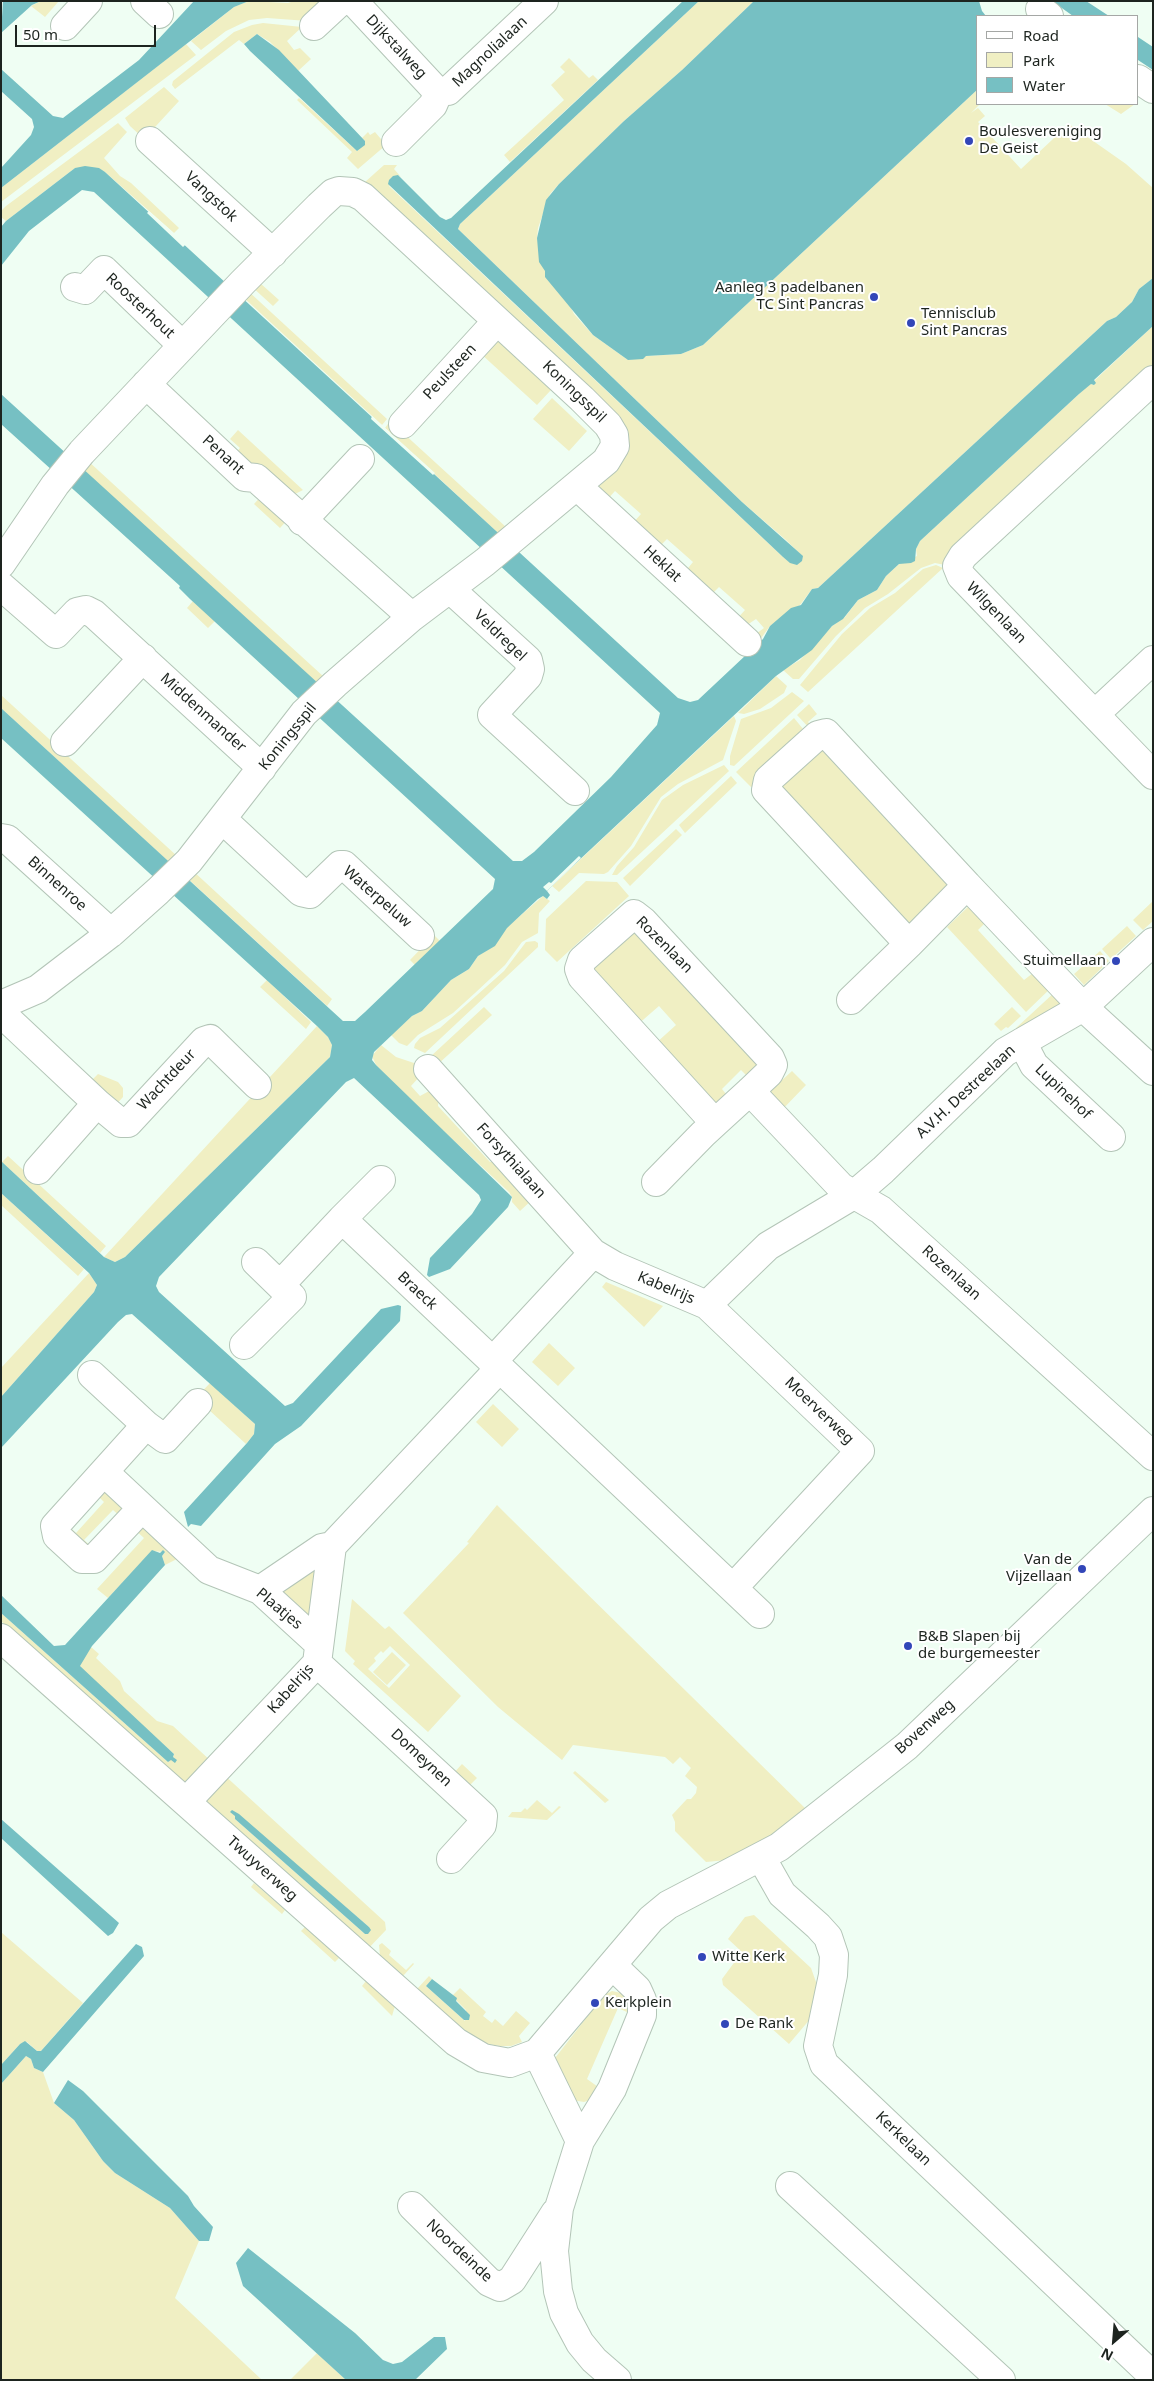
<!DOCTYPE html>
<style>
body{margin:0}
#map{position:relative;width:1154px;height:2381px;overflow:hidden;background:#effef3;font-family:"Noto Sans",sans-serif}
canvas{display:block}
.frame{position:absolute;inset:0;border:2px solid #1d241f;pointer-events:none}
.legend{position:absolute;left:976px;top:15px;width:162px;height:90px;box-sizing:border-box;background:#fff;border:1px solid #a5a7a5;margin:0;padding:6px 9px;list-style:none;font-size:15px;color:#1d241f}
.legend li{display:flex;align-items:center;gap:10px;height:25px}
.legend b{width:25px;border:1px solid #a5a7a5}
.north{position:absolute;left:1089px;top:2316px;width:50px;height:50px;-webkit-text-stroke:4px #fff;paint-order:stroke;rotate:207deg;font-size:14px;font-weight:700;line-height:20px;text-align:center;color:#1d241f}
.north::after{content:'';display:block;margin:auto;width:18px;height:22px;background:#1d241f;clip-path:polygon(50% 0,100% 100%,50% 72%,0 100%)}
.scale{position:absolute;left:15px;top:25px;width:141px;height:22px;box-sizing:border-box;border:2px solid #1d241f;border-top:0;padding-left:6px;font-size:15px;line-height:18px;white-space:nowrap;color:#1d241f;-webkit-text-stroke:4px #fff;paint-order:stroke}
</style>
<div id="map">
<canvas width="1154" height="2381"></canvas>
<div class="frame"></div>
<ul class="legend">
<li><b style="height:6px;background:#fff"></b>Road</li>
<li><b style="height:14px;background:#f0efc3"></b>Park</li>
<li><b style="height:14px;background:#76c0c3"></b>Water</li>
</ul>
<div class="north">N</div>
<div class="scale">50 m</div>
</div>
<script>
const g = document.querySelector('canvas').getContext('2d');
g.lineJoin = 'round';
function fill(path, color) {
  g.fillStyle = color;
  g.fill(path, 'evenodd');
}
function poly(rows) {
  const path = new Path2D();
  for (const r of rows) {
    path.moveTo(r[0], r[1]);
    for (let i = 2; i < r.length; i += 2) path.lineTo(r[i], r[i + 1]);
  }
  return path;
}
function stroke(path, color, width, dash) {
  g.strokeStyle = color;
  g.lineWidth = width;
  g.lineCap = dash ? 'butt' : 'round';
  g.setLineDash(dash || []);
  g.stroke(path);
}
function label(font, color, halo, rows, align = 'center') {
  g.font = font + ' "Noto Sans",sans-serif';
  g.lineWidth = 4;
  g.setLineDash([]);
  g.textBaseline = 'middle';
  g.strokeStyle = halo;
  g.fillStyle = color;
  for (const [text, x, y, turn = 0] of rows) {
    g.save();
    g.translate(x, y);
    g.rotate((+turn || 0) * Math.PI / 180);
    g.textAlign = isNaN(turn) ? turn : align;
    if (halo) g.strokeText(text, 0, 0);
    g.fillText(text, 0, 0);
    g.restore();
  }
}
const green = poly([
 [41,1,59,1,45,17,31,6],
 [249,1,288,3,294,1,329,1,308,21,267,18,249,20,226,31,201,50,191,41,234,7],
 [699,1,754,1,682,70,624,121,559,184,550,194,538,228,537,238,574,314,593,335,628,360,646,356,681,354,703,345,978,89,978,104,980,104,971,113,978,108,985,116,978,122,1021,169,1069,124,1126,164,1153,188,1153,278,1139,289,1132,302,1116,317,1107,321,818,588,812,589,800,605,770,626,756,645,749,639,764,628,756,619,747,625,736,620,745,610,719,587,709,597,684,573,693,562,667,539,657,549,632,524,641,514,615,491,606,501,592,491,620,452,365,182,384,165,397,165,394,169,401,177,398,175,389,186,783,557,791,563,802,559,802,556,786,540,742,502,458,229,460,224],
 [263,23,302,27,287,41,294,50,300,48,311,59,298,71,270,42,257,34,244,44,239,40,175,89,172,85,173,81,234,32,252,25],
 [186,44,196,55,1,202,1,188],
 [569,58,589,78,593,75,598,80,510,162,504,155,564,100,551,85,565,72,560,67],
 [164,87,179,101,144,139,130,126,125,118],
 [299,98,357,151,365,141,362,138,368,132,370,135,375,132,386,145,358,169,347,158,352,152,297,100],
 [1105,104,1135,104,1121,114],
 [118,123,127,132,104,158,120,176,131,183,179,228,174,233,105,172,75,168,6,221,1,217,1,211,6,206],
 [260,283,279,300,273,306,251,286],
 [247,290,387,419,382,425,242,296],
 [1153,326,1153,373,1131,381,1106,404,1057,450,1058,451,945,565,935,563,921,568,888,594,865,608,836,636,799,679,793,679,783,670,800,660,832,626,845,617,858,600,877,590,886,576,899,564,917,556,916,549,920,541,1079,394,1091,383,1093,385,1094,381],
 [498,341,551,390,537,405,480,353,490,342],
 [552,398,587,431,569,451,533,419],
 [390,421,506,527,498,533,385,428],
 [238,430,303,490,293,495,232,457,240,448,230,439],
 [87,460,195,559,324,677,317,683,81,468],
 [264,493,289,518,280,528,254,504],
 [936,565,943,568,808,692,800,685,842,634,870,608,895,593,923,569],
 [193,601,215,621,208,628,187,608],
 [776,676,787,686,784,693,760,709,744,714,738,713],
 [792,692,804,701,734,766,730,765,730,756,741,719,771,708],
 [1,695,177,856,170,863,1,708],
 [809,704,817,714,808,722,814,729,812,731,797,715],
 [734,716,736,721,723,760,678,784,661,797,631,846,608,872,604,874,579,873,559,892,552,886],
 [794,718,808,735,751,787,736,772],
 [822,746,952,883,916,922,905,926,777,786],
 [724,765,729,771,617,875,612,875,617,866,634,847,662,800,683,785],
 [731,776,737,783,685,833,679,825],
 [676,829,682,835,630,886,623,878],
 [192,870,332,999,327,1006,186,877],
 [586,881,617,882,629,896,557,962,545,950,546,919],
 [543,896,550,901,539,913,538,933,522,942,505,965,475,993,453,1013,418,1035,407,1046,399,1043,391,1035,412,1016,422,1011,451,980,469,969,478,956,495,945,506,928],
 [1153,901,1153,921,1143,930,1133,920],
 [971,904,989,919,978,930,1024,980,1037,970,1053,986,1026,1012,947,927],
 [1127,926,1136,936,1111,959,1102,949],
 [633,928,761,1063,750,1079,741,1070,722,1089,730,1099,716,1105,655,1044,676,1025,659,1006,636,1026,590,966],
 [434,935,440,941,415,965,410,960],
 [535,941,538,943,538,947,425,1053,414,1048,415,1044,420,1038,440,1028,504,971,526,942],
 [1100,951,1109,961,1084,985,1074,974],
 [267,980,311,1022,306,1029,260,987],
 [1056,991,1062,1002,1061,1008,1015,1034,1016,1028],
 [484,1007,492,1015,437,1065,430,1057],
 [1012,1007,1021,1016,1008,1028,1006,1027,1001,1031,994,1024],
 [317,1026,328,1037,332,1045,330,1057,125,1257,115,1262,104,1257],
 [381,1045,396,1057,417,1064,421,1075,411,1086,420,1096,431,1090,439,1096,438,1106,490,1162,498,1162,533,1199,520,1211,512,1202,512,1197,509,1192,408,1098,376,1065,372,1056],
 [792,1071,806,1085,780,1112,768,1093],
 [98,1074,118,1082,123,1088,123,1097,114,1107,89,1083],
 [8,1156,106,1246,100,1253,2,1162],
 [1,1193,84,1269,78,1276,1,1205],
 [89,1273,97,1285,94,1292,1,1397,1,1368],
 [606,1282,663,1306,644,1327,602,1287],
 [549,1343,575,1368,558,1386,532,1362],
 [210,1383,255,1424,254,1434,246,1444,196,1398],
 [493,1404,519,1429,502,1447,476,1422],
 [103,1488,124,1504,123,1519,113,1510,84,1540,95,1550,91,1552,63,1527,66,1524,76,1533,104,1502,94,1492],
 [497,1505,509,1517,809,1812,769,1840,727,1860,706,1862,675,1831,675,1822,672,1815,687,1799,691,1799,696,1793,697,1787,685,1776,691,1768,680,1757,673,1764,665,1757,573,1745,562,1760,498,1707,403,1613,469,1543,467,1542],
 [144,1524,181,1557,165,1565,162,1556,165,1552,152,1551,108,1598,97,1589,144,1538,134,1529],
 [316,1561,317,1610,307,1620,274,1588],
 [352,1599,385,1629,389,1626,461,1696,428,1732,353,1664,355,1661,345,1651],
 [390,1646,410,1665,389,1688,368,1669,376,1661,374,1658,381,1651,383,1653],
 [1,1613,168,1762,171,1759,176,1760,173,1757,174,1754,81,1670,80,1666,81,1661,91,1647,99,1654,96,1658,120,1681,124,1691,157,1721,173,1726,212,1762,190,1782,185,1783,1,1621],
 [392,1652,406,1665,387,1685,373,1672],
 [462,1764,477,1778,467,1788,452,1775],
 [575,1771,609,1800,605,1803,573,1773],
 [222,1773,385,1922,386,1930,366,1951,360,1946,360,1938,347,1927,343,1926,340,1920,205,1803,205,1799],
 [237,1814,369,1927,365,1934,235,1819],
 [537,1800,552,1813,559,1806,561,1807,547,1820,508,1817,512,1812,521,1812,525,1808,527,1810],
 [254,1883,285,1910,282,1914,251,1887],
 [754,1915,811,1968,816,1982,817,1994,811,2018,789,2044,723,1985,722,1979,742,1952,728,1939,745,1917],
 [305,1927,339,1958,335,1962,301,1931],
 [1,1932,83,2003,41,2051,37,2051,27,2042,20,2044,1,2065],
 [382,1943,391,1951,389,1955,406,1970,413,1963,414,1964,403,1976,380,1956,379,1945],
 [429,1976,432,1979,426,1986,465,2021,466,2010,452,1996,460,1988,486,2012,483,2016,492,2023,495,2019,503,2026,516,2011,530,2023,519,2036,522,2042,511,2046,500,2046,488,2044,470,2036,417,1989],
 [366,1981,395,2006,392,2016,362,1986],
 [612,1991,621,1993,627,1999,629,2013,618,2008,587,2079,601,2089,593,2099,584,2102,578,2101,573,2100,552,2062,604,1995],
 [26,2056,31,2059,34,2068,43,2072,54,2103,74,2120,103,2161,115,2173,170,2208,199,2241,175,2298,262,2380,1,2380,1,2084],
 [317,2353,346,2380,290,2380]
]);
const water = poly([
 [3,1,41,1,32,5,1,33],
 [194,1,249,1,234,7,1,188,1,168,31,135,34,127,32,119,1,91,1,69,53,116,63,118,139,60],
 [683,1,699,1,460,224,458,229,742,502,803,556,802,561,797,565,790,563,783,557,388,184,389,180,393,176,398,175,440,217,446,220,451,218],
 [754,1,979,1,982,11,986,16,978,16,978,89,703,345,681,354,646,356,643,359,628,360,593,335,545,277,545,271,539,262,537,238,546,200,559,184,624,121,682,70],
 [1052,1,1086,1,1109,16,1073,16],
 [257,34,279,50,365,141,365,145,357,151,250,51,244,44],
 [1138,37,1153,47,1153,70,1138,60],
 [85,166,99,168,105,172,678,698,690,702,698,700,763,639,770,626,791,608,801,605,812,589,818,588,1107,321,1116,317,1132,302,1139,289,1153,278,1153,326,1094,380,1096,383,1094,385,1091,384,1079,394,920,541,916,549,915,561,911,563,899,564,886,576,877,590,858,600,843,619,832,626,812,650,776,676,560,878,547,891,550,895,547,899,543,896,538,899,507,928,495,946,478,956,469,969,451,980,422,1011,412,1016,374,1052,372,1060,376,1065,512,1197,508,1207,450,1269,429,1277,427,1275,430,1258,472,1214,481,1200,479,1195,354,1078,346,1082,159,1277,156,1286,159,1292,285,1406,293,1403,381,1309,398,1305,401,1306,400,1321,301,1426,275,1444,201,1526,191,1524,188,1527,184,1512,247,1443,254,1434,255,1424,132,1314,126,1315,118,1322,1,1448,1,1397,94,1292,97,1285,89,1273,1,1193,1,1161,104,1257,115,1262,125,1257,330,1057,332,1045,328,1037,317,1026,1,738,1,708,343,1021,355,1021,365,1012,493,889,495,879,190,599,179,588,180,586,1,424,1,394,513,861,522,861,534,852,611,777,657,725,660,713,94,192,82,190,29,231,1,266,1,227,6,221,75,168],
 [152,1550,160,1553,163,1550,165,1552,162,1556,165,1565,92,1646,80,1666,174,1754,173,1757,177,1760,175,1763,171,1760,168,1762,1,1613,1,1595,54,1646,65,1645],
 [232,1810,239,1814,369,1927,371,1930,368,1934,365,1934,235,1819,235,1816,230,1812],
 [1,1819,119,1923,113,1933,108,1936,1,1838],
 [136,1944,142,1947,144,1956,43,2072,34,2068,31,2059,26,2056,1,2084,1,2065,20,2044,25,2041,37,2051,41,2051],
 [432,1979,457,1998,456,2001,470,2015,469,2020,464,2020,426,1986],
 [68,2080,83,2091,188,2196,194,2206,213,2227,209,2241,199,2241,170,2208,115,2173,103,2161,74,2120,54,2103],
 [248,2248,355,2333,383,2360,393,2364,402,2362,434,2337,445,2337,447,2349,415,2380,346,2380,243,2286,236,2263]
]);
const pier = poly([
 [149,211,177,236,186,244,183,247,147,213],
 [372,416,435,473,433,475,371,419],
 [579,856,581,858,547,891,543,887,549,882,551,883]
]);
const minor = poly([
 [145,1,159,14],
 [353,1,434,88,439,91],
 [1040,9,1049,16],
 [65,26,88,1],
 [314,26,341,1],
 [1138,79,1153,89],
 [439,91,448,91,544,1],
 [150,141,273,253],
 [396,142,433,105,439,91],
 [75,287,85,290,104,270,182,345],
 [1153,380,963,556,957,566,961,576,1153,775],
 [146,384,245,477,256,478,412,617],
 [403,424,497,321],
 [577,486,747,642],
 [302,521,360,459],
 [1,564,55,485,82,452,243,282,319,206,333,193,339,191,353,192,363,197,582,399,608,425,614,435,615,446,606,461,485,562,412,617,335,684,304,713,189,861,158,891,111,933,38,989,1,1005],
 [1,586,56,634,77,612,86,610,94,614,262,768],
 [450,589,528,660,530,669,528,676,492,715,575,791],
 [1095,714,1153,660],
 [65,742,143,658],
 [222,819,301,892,310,894,340,865,344,865,420,936],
 [1,838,7,839,111,933],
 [967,885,1083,1007,1153,1071],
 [851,1000,909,944,967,885,826,733,818,735,768,780,766,790,909,944],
 [1,1013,97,1103],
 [1022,1042,1034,1065,1111,1137],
 [428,1069,593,1253],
 [750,1091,841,1187,881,1210,1153,1456],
 [38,1170,97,1103,121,1123,128,1123,204,1041,210,1039,257,1085],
 [656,1182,703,1134,715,1123,750,1091,769,1073,773,1065,770,1058,643,921,634,914,582,960,579,969,582,977,715,1123],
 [342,1219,381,1180],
 [280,1285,342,1219,760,1614],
 [707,1305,860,1451,733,1588],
 [244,1345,292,1297,256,1262],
 [492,1362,593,1253,615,1266,707,1305,768,1246,855,1194,883,1170,1005,1052,1083,1007,1153,942],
 [92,1375,146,1425,165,1439,198,1403],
 [104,1472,209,1570,260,1590,319,1644],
 [142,1508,94,1559,82,1559,57,1536,55,1526,146,1425],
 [260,1590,322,1548,332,1546,499,1369],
 [1,1638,456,2042,483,2058,510,2063,537,2053,651,1919,668,1905,779,1847,907,1746,1153,1511],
 [317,1663,483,1816,482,1825,451,1859],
 [186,1802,317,1663,332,1546],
 [761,1857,782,1894,818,1926,828,1937,834,1955,833,1975,818,2046,824,2064,1153,2376],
 [612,1965,637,1989,642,2000,642,2015,612,2089,580,2141,559,2208,554,2251,558,2291,564,2313,580,2343,594,2360,617,2380],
 [537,2053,580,2141],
 [790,2186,1001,2380],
 [412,2206,489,2282,500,2287,512,2280,555,2213]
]);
const markers = [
 [969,141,5,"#3246b8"],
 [874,297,5,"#3246b8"],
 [911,323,5,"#3246b8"],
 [1116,961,5,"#3246b8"],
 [1082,1569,5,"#3246b8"],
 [908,1646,5,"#3246b8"],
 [702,1957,5,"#3246b8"],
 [595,2003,5,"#3246b8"],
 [725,2024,5,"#3246b8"]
];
const streetNames = [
 ["Dijkstalweg",396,47,47],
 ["Magnolialaan",490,52,-43],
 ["Vangstok",211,197,43],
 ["Roosterhout",140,306,43],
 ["Peulsteen",450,372,-47],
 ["Koningsspil",574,392,44],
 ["Penant",223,455,42],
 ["Heklat",662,564,43],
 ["Wilgenlaan",996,613,46],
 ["Veldregel",500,636,44],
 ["Middenmander",203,713,42],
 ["Koningsspil",288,737,-51],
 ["Binnenroe",57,884,42],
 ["Waterpeluw",377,897,41],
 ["Rozenlaan",664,945,45],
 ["Wachtdeur",167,1080,-47],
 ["A.V.H. Destreelaan",966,1092,-43],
 ["Lupinehof",1063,1092,44],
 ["Forsythialaan",511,1161,48],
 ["Rozenlaan",951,1273,42],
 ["Kabelrijs",666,1288,23],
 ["Braeck",417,1291,43],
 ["Moerverweg",819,1411,44],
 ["Plaatjes",279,1609,40],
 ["Kabelrijs",291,1689,-48],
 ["Bovenweg",925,1727,-42],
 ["Domeynen",421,1758,43],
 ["Twuyverweg",262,1869,42],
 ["Kerkelaan",903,2139,44],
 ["Noordeinde",459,2251,43]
];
const poiNames = [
 ["Boulesvereniging",979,132],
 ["De Geist",979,149],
 ["Aanleg 3 padelbanen",864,288,"right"],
 ["TC Sint Pancras",864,305,"right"],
 ["Tennisclub",921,314],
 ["Sint Pancras",921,331],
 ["Stuimellaan",1106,961,"right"],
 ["Van de",1072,1560,"right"],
 ["Vijzellaan",1072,1577,"right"],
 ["B&B Slapen bij",918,1637],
 ["de burgemeester",918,1654],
 ["Witte Kerk",712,1957],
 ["Kerkplein",605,2003],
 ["De Rank",735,2024]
];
fill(green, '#f0efc3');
fill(water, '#76c0c3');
fill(pier, '#effef3');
stroke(minor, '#b3c5b7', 30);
stroke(minor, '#fff', 28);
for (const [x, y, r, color] of markers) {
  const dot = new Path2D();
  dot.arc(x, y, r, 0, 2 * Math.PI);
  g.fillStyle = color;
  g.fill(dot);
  stroke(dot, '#fff', 2);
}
label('15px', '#1d241f', '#fff', streetNames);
label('15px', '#1d241f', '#fff', poiNames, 'left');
</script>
